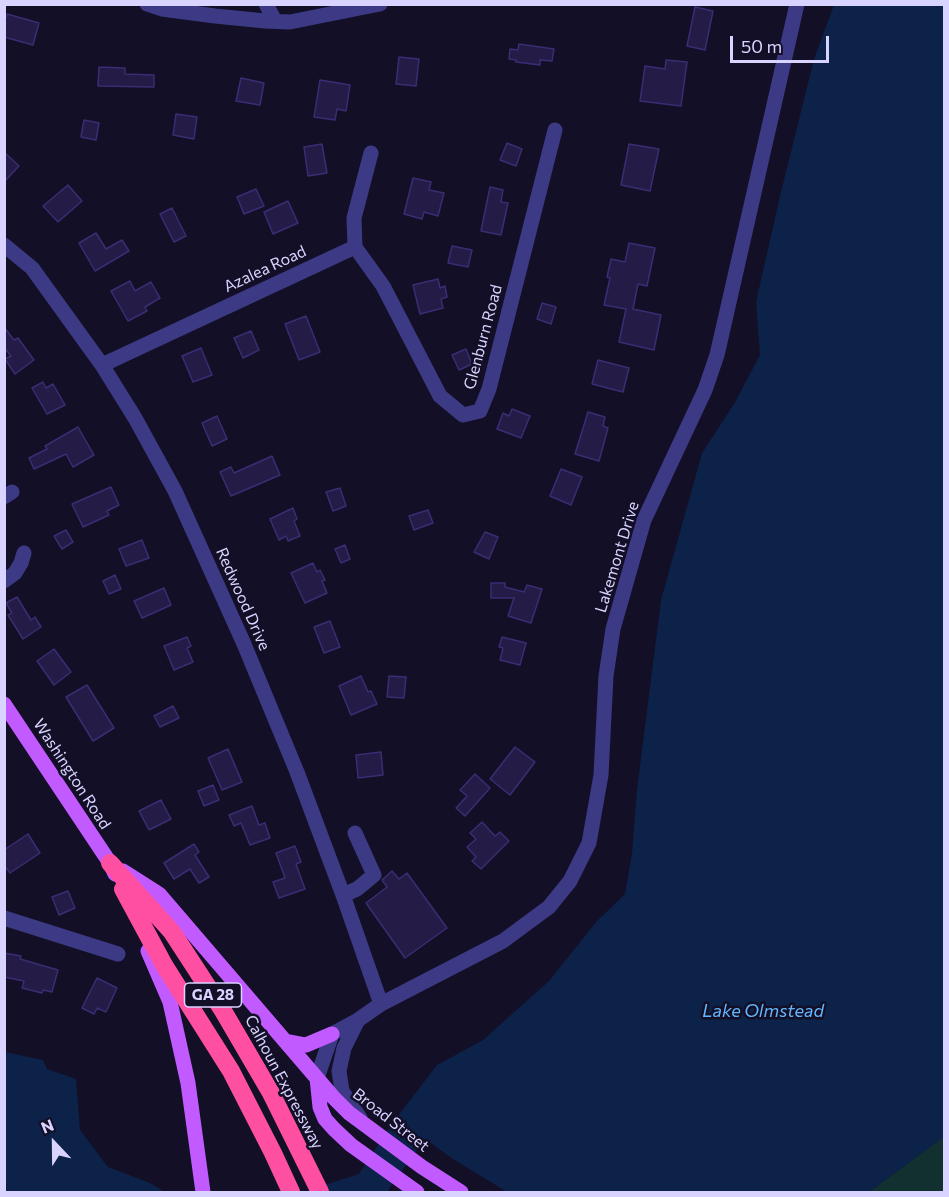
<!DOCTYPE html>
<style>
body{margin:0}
#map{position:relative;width:949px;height:1197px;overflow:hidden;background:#130f26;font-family:Commissioner,sans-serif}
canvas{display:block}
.frame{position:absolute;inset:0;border:6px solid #d9d4ff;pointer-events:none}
.north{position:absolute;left:24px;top:1113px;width:60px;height:60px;-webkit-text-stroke:4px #130f26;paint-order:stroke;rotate:338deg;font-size:16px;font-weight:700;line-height:24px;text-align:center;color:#d9d4ff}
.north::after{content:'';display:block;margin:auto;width:21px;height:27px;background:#d9d4ff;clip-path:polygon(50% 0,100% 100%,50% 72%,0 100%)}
.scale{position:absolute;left:730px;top:36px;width:99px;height:27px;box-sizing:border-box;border:3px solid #d9d4ff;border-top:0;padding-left:8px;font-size:18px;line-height:21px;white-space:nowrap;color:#d9d4ff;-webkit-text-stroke:4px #130f26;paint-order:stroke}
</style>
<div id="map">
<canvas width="949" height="1197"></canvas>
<div class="frame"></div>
<div class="north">N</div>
<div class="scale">50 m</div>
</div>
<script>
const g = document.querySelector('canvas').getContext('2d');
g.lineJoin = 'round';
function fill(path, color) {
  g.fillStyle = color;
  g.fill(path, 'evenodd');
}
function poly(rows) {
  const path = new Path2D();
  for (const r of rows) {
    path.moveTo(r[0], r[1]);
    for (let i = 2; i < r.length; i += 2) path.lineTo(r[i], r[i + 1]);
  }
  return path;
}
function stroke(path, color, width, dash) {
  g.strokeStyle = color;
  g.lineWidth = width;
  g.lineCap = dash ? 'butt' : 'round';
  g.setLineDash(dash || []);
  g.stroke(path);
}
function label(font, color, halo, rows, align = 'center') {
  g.font = font + ' Commissioner,sans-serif';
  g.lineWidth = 5;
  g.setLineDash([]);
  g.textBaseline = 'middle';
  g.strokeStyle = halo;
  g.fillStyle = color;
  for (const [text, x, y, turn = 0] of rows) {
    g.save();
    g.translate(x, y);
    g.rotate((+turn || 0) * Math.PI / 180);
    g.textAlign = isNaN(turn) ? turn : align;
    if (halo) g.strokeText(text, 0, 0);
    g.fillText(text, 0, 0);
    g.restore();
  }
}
const green = poly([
 [944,1137,944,1192,869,1192,937,1141]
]);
const water = poly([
 [834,5,944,5,944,1137,869,1192,507,1192,453,1159,425,1139,390,1187,388,1192,303,1192,359,1174,394,1121,437,1065,483,1040,549,981,597,921,625,894,632,853,637,790,661,600,702,453,734,404,760,355,756,302,780,196,814,59],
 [5,1052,43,1060,47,1069,76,1079,80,1130,108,1167,150,1183,165,1192,5,1192]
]);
const building = poly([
 [695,7,713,11,705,50,687,46,695,7],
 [7,14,39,23,33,45,4,37,4,23,7,14],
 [519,44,554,49,552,61,540,60,540,65,516,62,516,60,509,59,510,49,518,50,519,44],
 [399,57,419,59,416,86,396,84,399,57],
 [666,60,687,62,681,106,640,101,645,66,665,69,666,60],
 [99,67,125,68,125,74,154,75,154,87,98,86,99,67],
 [241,78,264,83,260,105,236,101,241,78],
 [320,80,350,85,346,111,337,109,335,120,314,117,320,80],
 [176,114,197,117,194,139,173,135,176,114],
 [84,120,99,123,96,140,81,137,84,120],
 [507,143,522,149,516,166,500,160,507,143],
 [322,144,327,173,308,176,304,147,322,144],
 [629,144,659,149,650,191,621,185,629,144],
 [4,152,19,166,4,182,4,152],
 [413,178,431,182,429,190,444,193,438,216,424,212,422,219,404,214,413,178],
 [68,185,82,201,58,222,43,206,68,185],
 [490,187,503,190,501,202,508,203,501,235,481,231,490,187],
 [256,189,264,206,244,214,237,197,256,189],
 [288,201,298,223,273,234,264,212,288,201],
 [172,208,186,236,174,242,160,214,172,208],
 [96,233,106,249,122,240,129,251,95,271,79,243,96,233],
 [629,243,655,248,647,286,638,284,633,309,661,315,654,350,619,342,626,309,604,305,610,278,607,277,611,259,625,262,629,243],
 [452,246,472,250,468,267,448,263,452,246],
 [438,279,440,288,445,286,447,297,441,299,443,308,420,314,413,285,438,279],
 [130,281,135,291,151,282,160,298,145,307,147,311,128,321,111,291,130,281],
 [542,303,556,307,551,324,537,319,542,303],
 [306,316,320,352,299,360,285,324,306,316],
 [4,327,14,340,18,338,34,360,15,374,5,359,11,356,4,347,4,327],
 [251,331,259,350,243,358,234,338,251,331],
 [201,348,212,375,193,382,182,356,201,348],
 [466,349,472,364,459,370,452,355,466,349],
 [598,360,629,368,623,392,592,384,598,360],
 [43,382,46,388,53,384,65,405,47,414,32,388,43,382],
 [512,409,530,416,521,438,497,429,503,413,509,416,512,409],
 [588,412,605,417,603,426,608,428,599,461,575,454,588,412],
 [217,416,227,439,212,446,202,423,217,416],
 [78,427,94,455,73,467,66,454,34,469,29,458,47,449,45,446,78,427],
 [272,456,280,475,231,496,220,472,231,467,234,473,272,456],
 [561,469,582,477,571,505,550,496,561,469],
 [111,487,119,505,107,511,109,515,83,527,72,504,111,487],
 [340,488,346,506,333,511,326,492,340,488],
 [293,508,297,519,294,521,300,536,288,541,286,536,279,540,270,519,293,508],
 [428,510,433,523,414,530,409,516,428,510],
 [66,530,73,542,62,549,54,536,66,530],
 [485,532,498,537,489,559,474,552,485,532],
 [142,540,149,558,126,566,119,549,142,540],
 [345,545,350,559,341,563,335,549,345,545],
 [313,563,317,572,320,570,325,580,322,581,327,593,305,603,291,573,313,563],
 [115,575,121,589,109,594,103,581,115,575],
 [491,583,505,583,505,587,524,592,527,585,542,589,531,623,508,616,514,598,491,598,491,583],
 [164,588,171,605,142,618,134,601,164,588],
 [17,597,31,620,35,617,41,627,23,639,8,615,12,613,6,603,17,597],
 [330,621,340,647,324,653,314,627,330,621],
 [187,637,191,646,187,648,193,662,174,670,164,646,187,637],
 [502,637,526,643,520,665,500,660,503,648,499,647,502,637],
 [54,649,71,672,54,685,37,661,54,649],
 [361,676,368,692,371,691,377,704,351,715,339,686,361,676],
 [389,676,406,677,404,698,387,697,389,676],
 [87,685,114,728,93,741,66,697,87,685],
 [173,706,179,718,160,727,154,716,173,706],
 [515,747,535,762,510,795,490,779,515,747],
 [228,749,242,782,222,790,208,758,228,749],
 [381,752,383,775,358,778,356,755,381,752],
 [475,774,490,788,465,816,456,808,467,796,460,790,475,774],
 [213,785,219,800,204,806,198,791,213,785],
 [161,800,171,819,149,830,139,811,161,800],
 [252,806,259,825,265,823,270,838,250,845,241,823,234,826,229,815,252,806],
 [482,822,495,836,500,832,509,841,481,869,472,861,476,857,467,847,476,839,470,833,482,822],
 [28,834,40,853,10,873,4,865,4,850,28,834],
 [194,844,199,852,195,855,209,877,199,883,190,869,174,879,164,863,194,844],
 [295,846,301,862,296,864,305,889,279,898,273,882,285,878,276,853,295,846],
 [392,871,399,879,407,873,447,928,405,958,366,903,387,887,382,880,392,871],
 [68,891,75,908,59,915,52,897,68,891],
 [4,953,21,956,20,959,58,970,52,992,43,990,42,993,22,988,24,981,4,977,4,953],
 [97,978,117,988,106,1012,97,1008,94,1014,82,1008,97,978]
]);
const minor = poly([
 [147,4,162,9,215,16,265,21,290,22,380,4],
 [266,4,275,21],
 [4,245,32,268,102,365,135,418,175,491,244,644,297,772,343,895,381,1004],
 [355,247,383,286,440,396,463,415,480,411,489,389,555,130],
 [102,365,355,247,354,218,371,153],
 [4,497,12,492],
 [4,581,15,573,21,563,24,553],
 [343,895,357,889,374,875,355,833],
 [4,918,118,954],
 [358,1020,344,1048,339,1071,342,1091,360,1118],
 [317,1078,332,1034,358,1020,381,1004,503,941,549,907,570,881,589,843,601,775,606,676,613,629,644,520,705,390,717,355,797,4]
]);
const major = poly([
 [4,704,110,863,115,874],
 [123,871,159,894,333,1097,349,1113,422,1167,461,1192],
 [148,951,170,1002,188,1083,203,1192],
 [285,1041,306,1045,332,1034],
 [317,1078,320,1107,325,1119,334,1129,351,1145,417,1192]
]);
const highway = poly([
 [110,863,172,932,222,1009,271,1093,320,1192],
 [123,889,164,965,231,1071,273,1153,291,1192]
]);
const shields = [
 [213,995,57]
];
const shieldNames = [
 ["GA 28",213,995]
];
const streetNames = [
 ["Azalea Road",265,269,-25],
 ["Glenburn Road",483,337,-75],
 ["Lakemont Drive",617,557,-73],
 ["Redwood Drive",243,599,66],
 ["Washington Road",72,774,57],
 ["Calhoun Expressway",284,1082,62],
 ["Broad Street",391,1120,38]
];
const waterNames = [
 ["Lake Olmstead",763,1011]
];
fill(green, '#12302f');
fill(water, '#0c2248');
fill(building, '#241b47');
stroke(building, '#3b2d73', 1.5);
stroke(minor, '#3d3a85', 15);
stroke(major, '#c25bff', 15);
stroke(highway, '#ff4fa3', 18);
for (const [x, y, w] of shields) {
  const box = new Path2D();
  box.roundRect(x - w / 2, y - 12, w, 24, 4.5);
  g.fillStyle = '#130f26';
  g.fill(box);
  stroke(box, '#d9d4ff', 1.5);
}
label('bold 15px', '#d9d4ff', null, shieldNames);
label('16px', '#d9d4ff', '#130f26', streetNames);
label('italic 18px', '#62b6ff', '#130f26', waterNames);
</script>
